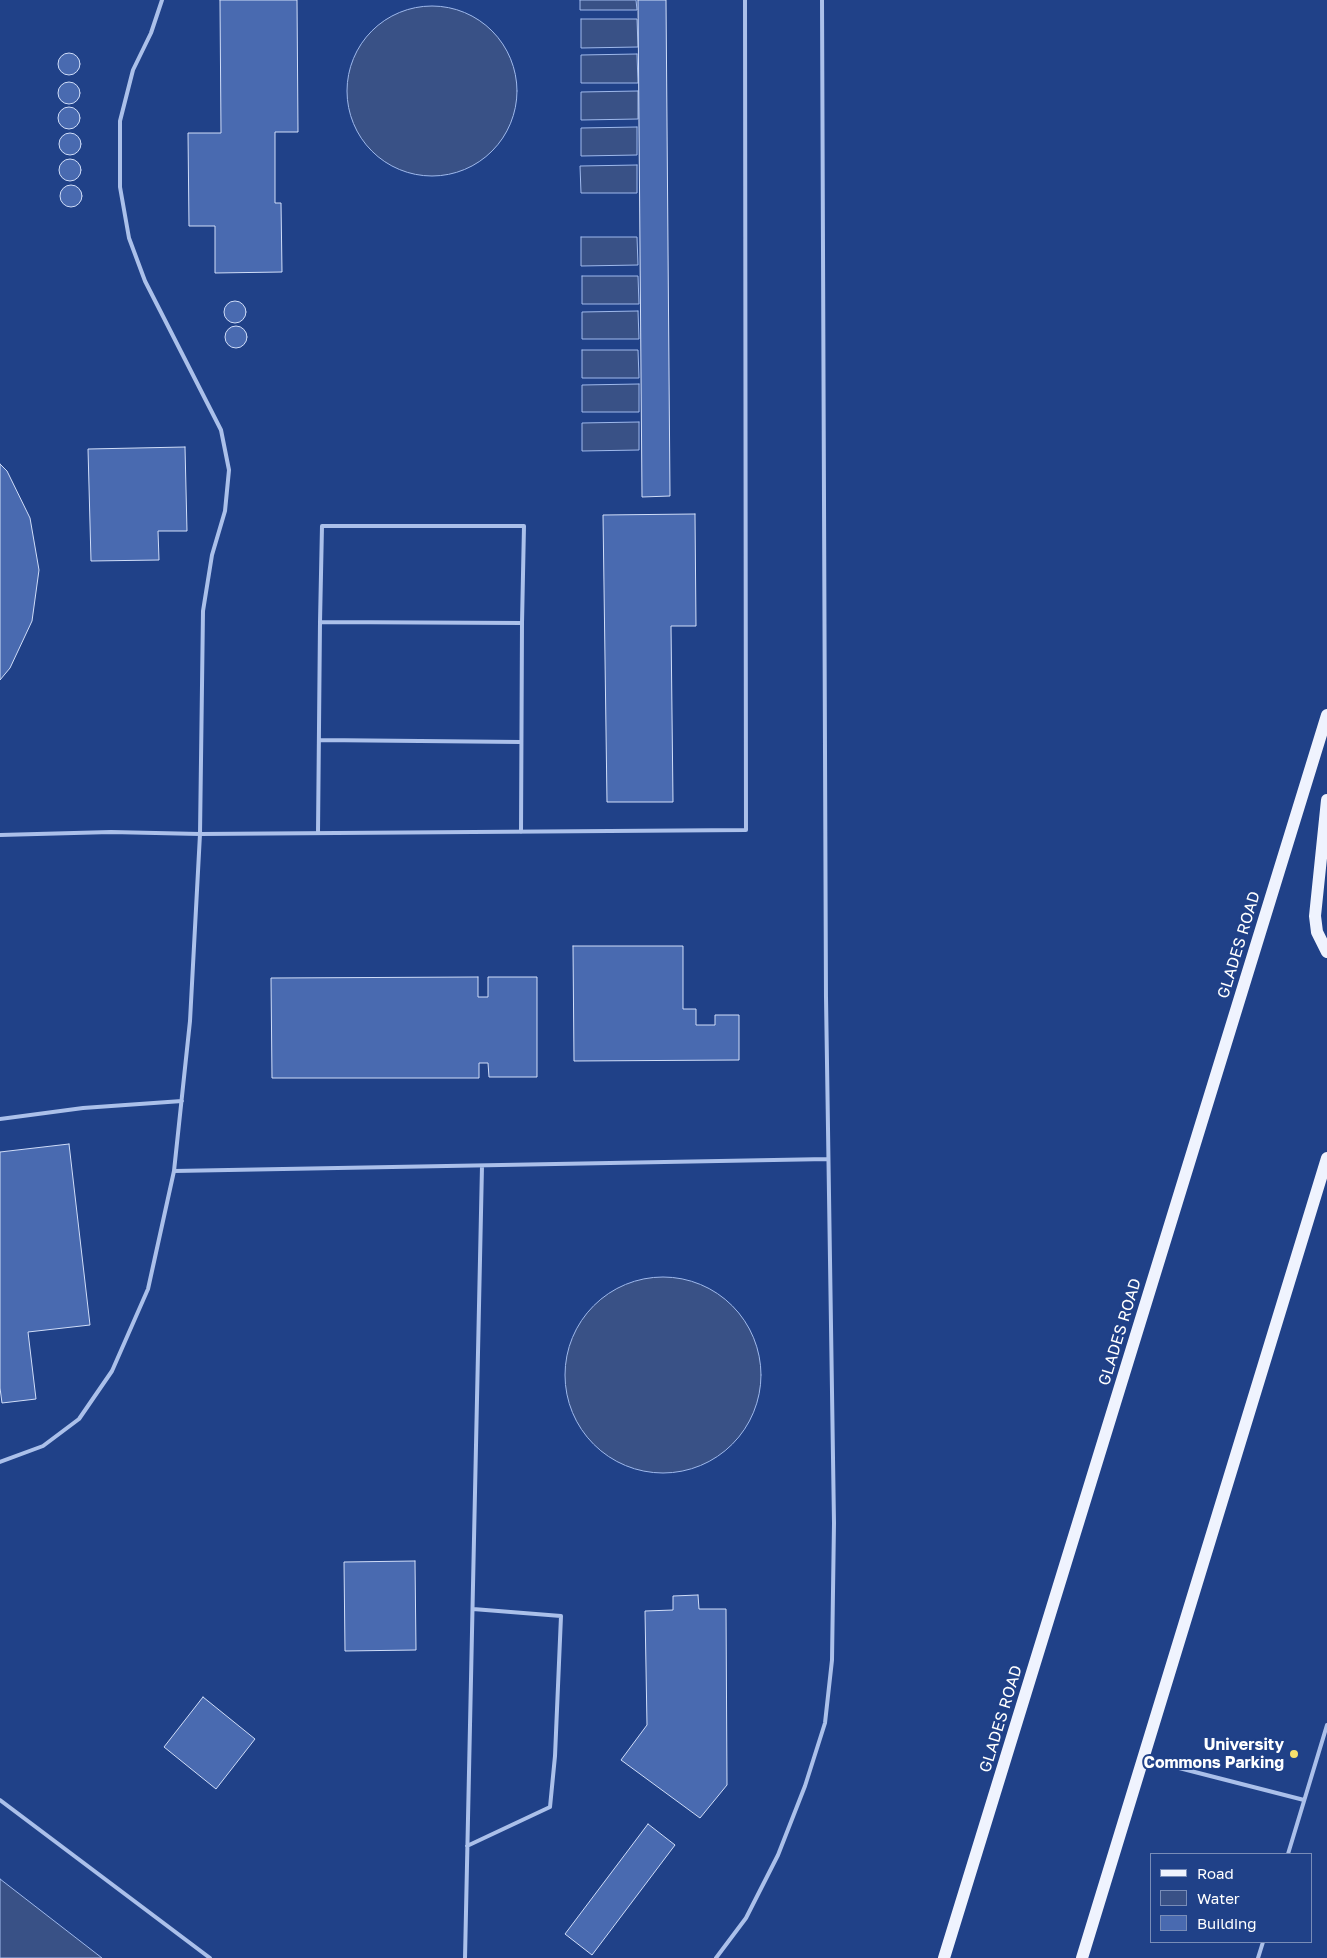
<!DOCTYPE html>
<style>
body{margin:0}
#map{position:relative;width:1327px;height:1958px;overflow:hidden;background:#204188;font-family:"Golos Text",sans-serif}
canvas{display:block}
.legend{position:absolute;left:1150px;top:1853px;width:162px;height:90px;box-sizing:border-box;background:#204188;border:1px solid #798db8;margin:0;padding:6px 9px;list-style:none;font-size:15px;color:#fff}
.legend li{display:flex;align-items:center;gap:10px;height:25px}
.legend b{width:25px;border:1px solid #798db8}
</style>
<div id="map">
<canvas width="1327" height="1958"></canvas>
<ul class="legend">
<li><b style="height:6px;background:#eff3fe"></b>Road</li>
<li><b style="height:14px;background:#395186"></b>Water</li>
<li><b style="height:14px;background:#496ab0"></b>Building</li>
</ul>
</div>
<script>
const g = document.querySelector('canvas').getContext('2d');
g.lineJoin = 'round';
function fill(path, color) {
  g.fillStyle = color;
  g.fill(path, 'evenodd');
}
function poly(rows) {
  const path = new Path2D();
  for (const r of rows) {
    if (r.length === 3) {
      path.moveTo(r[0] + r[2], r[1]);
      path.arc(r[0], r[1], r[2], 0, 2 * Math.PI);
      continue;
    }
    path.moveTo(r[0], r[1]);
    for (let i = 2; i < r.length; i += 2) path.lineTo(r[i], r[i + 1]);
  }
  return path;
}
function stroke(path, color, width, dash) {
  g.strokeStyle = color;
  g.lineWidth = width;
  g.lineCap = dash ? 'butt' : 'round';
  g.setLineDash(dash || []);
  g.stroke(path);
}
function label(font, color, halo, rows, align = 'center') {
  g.font = font + ' "Golos Text",sans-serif';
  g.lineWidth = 4;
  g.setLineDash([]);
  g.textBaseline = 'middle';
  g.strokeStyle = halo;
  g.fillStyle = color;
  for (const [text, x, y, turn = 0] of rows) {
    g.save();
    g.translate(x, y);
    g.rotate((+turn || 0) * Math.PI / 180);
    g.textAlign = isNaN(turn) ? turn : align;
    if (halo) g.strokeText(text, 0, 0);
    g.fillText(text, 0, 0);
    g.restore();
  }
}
const water = poly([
 [580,0,636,0,637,10,580,10,580,0],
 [432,91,85],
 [581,19,637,19,638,47,581,48,581,19],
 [637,54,638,83,581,83,581,55,637,54],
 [638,91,638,119,581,120,581,92,638,91],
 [637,127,637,155,581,156,581,128,637,127],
 [637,165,637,193,581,193,580,166,637,165],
 [581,237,637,237,638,265,581,266,581,237],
 [582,276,638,276,639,304,582,304,582,276],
 [638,311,639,339,582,339,582,312,638,311],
 [582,350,638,350,639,378,582,378,582,350],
 [639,384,639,412,582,412,582,385,639,384],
 [639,422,639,450,582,451,582,423,639,422],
 [663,1375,98],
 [0,1879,102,1958,0,1958,0,1879]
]);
const building = poly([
 [220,0,297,0,298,132,275,132,275,203,281,203,282,272,215,273,215,226,189,226,188,133,221,133,220,0],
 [638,0,666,0,670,496,642,497,638,0],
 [69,64,11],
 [69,93,11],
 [69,118,11],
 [70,144,11],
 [70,170,11],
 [71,196,11],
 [235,312,11],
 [236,337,11],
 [185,447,187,531,158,531,159,560,91,561,88,449,185,447],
 [0,464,7,471,30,518,39,570,32,621,10,668,0,680,0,464],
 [695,514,696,626,671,626,673,802,607,802,603,515,695,514],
 [573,946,683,946,683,1009,696,1009,696,1025,715,1025,715,1015,739,1015,739,1060,574,1061,573,946],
 [478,977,478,997,488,997,488,977,537,977,537,1077,489,1077,488,1063,479,1063,479,1078,272,1078,271,978,478,977],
 [69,1144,90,1325,28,1332,36,1399,2,1403,0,1388,0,1152,69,1144],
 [415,1561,416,1650,345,1651,344,1562,415,1561],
 [698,1595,699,1609,726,1609,727,1785,700,1818,621,1760,647,1725,645,1611,673,1610,673,1596,698,1595],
 [203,1697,255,1739,216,1789,164,1747,203,1697],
 [648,1824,675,1845,592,1955,565,1934,648,1824]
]);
const lane = poly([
 [320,622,322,526,524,526,522,623],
 [319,740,521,742],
 [318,833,320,622,522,623,521,832],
 [0,835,111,832,200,834,746,830,745,0],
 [0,1119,83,1108,182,1101],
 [174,1171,828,1159],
 [0,1462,43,1446,79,1419,112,1371,148,1289,174,1171,190,1021,200,834,203,611,212,555,225,511,229,470,221,430,145,281,129,238,120,187,120,121,133,70,151,33,162,0],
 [1144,1759,1304,1800],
 [0,1800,210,1958],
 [467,1846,550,1807,555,1756,561,1616,473,1609],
 [1288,1854,1327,1725],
 [465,1958,482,1166],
 [716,1958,746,1918,778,1855,805,1786,825,1723,832,1660,834,1523,826,997,822,0],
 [1258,1958,1263,1942]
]);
const primary = poly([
 [1327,800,1315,916,1317,932,1327,952],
 [944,1958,1327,715],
 [1082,1958,1327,1158]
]);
const markers = [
 [1294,1754,5,"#f7e06c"]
];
const streetNames = [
 ["GLADES ROAD",1239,945,-73],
 ["GLADES ROAD",1120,1332,-73],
 ["GLADES ROAD",1001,1719,-73]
];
const poiNames = [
 ["University",1284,1745],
 ["Commons Parking",1284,1763]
];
fill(water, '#395186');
stroke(water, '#9fb9ec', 1);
fill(building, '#496ab0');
stroke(building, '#d0ddf8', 1);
stroke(lane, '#abc0ea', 4);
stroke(primary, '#eff3fe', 12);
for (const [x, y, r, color] of markers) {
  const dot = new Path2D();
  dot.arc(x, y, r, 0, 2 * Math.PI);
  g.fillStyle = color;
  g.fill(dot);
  stroke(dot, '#204188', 2);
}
label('16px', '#fff', '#204188', streetNames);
label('bold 16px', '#fff', '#204188', poiNames, 'right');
</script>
